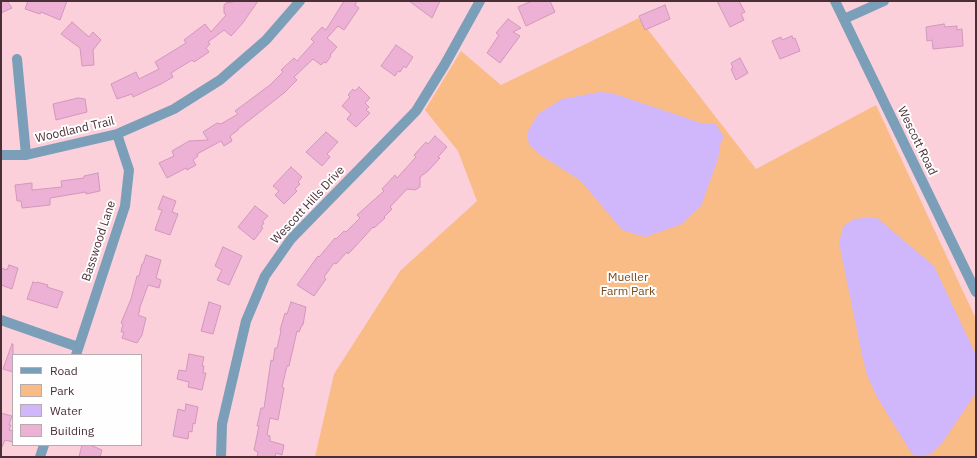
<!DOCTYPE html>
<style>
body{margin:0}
#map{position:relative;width:977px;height:458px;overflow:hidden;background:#fbd0da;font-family:"IBM Plex Sans",sans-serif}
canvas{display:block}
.frame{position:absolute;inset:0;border:2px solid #4b2f37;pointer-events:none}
.legend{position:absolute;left:12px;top:354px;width:130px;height:92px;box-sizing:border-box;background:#fefefe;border:1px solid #b6abae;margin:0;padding:5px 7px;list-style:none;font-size:12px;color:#4b2f37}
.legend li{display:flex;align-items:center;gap:8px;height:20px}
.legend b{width:20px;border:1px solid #b6abae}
</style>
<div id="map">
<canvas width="977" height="458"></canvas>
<div class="frame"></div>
<ul class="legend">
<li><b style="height:5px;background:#7b9eb9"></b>Road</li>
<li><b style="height:11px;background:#f9bc87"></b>Park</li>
<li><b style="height:11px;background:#d0b6fb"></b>Water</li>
<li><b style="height:11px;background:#eeb1d6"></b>Building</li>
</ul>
</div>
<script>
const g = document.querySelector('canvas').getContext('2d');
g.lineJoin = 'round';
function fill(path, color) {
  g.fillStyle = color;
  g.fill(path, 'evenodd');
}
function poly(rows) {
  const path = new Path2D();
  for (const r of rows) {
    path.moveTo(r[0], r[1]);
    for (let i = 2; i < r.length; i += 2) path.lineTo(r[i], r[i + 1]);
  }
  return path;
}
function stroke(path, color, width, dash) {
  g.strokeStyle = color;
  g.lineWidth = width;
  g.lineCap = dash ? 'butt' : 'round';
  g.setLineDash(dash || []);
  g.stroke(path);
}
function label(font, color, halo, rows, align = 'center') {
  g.font = font + ' "IBM Plex Sans",sans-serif';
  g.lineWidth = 4;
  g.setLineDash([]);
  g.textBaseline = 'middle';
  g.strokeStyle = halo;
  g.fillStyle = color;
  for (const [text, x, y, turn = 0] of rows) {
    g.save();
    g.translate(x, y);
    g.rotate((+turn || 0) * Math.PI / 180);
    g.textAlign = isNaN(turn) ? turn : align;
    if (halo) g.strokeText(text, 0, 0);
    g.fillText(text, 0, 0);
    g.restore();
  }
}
const green = poly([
 [639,18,756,169,876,105,976,319,976,457,315,457,334,374,400,271,477,201,458,151,425,110,461,51,501,85]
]);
const water = poly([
 [600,92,612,93,701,123,715,123,724,137,721,141,718,159,701,206,682,224,645,237,622,230,581,181,539,154,529,145,527,133,538,114,562,99],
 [876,217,934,266,976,355,976,393,942,443,931,454,919,456,912,454,877,397,867,375,862,355,839,243,843,227,853,219]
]);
const building = poly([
 [1,1,7,1,12,8,1,13,1,1],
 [28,1,67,1,60,20,41,12,40,14,25,9,28,1],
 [238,1,258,1,242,24,231,36,224,30,208,42,210,44,206,48,209,52,194,62,192,60,171,73,173,77,161,84,133,97,132,94,117,99,111,84,136,72,139,79,159,69,155,62,186,43,184,40,205,24,211,32,226,15,224,13,224,5,226,3,238,1],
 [344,1,357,1,355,5,359,8,344,30,338,26,327,38,337,47,330,55,331,56,326,63,324,62,321,65,313,59,294,77,297,80,284,93,238,129,238,130,230,136,232,141,224,146,221,141,197,154,198,156,193,160,196,165,187,170,186,168,167,178,159,163,174,156,172,151,189,141,208,140,203,132,217,123,221,124,238,114,235,111,270,85,283,72,281,70,294,58,297,61,314,42,311,39,322,27,326,30,344,1],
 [409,1,440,1,432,18,409,1],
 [532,1,550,1,555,12,526,26,518,7,532,1],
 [717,1,739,1,745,12,741,14,744,20,730,27,717,1],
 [665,5,670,19,645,30,639,16,665,5],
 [508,19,521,28,513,32,520,36,500,63,487,53,499,35,496,33,508,19],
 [72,22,89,37,93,32,101,40,93,50,94,65,82,66,80,48,61,34,72,22],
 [944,24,945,27,957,26,957,30,962,29,963,46,933,49,932,40,927,41,926,27,944,24],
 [792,36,793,39,795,38,800,51,780,59,772,41,781,37,782,40,792,36],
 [396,45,413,57,406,68,404,66,400,72,398,71,395,76,381,66,396,45],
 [740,58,748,73,736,80,731,69,733,68,731,63,740,58],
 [359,87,370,98,365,103,369,107,366,110,370,113,356,127,347,119,351,114,342,106,350,97,348,95,353,89,355,91,359,87],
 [78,98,85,99,87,112,56,120,53,104,78,98],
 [326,132,338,142,327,154,330,157,322,166,306,152,326,132],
 [435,136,447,147,438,157,440,158,428,171,420,177,420,187,415,190,407,189,390,207,392,209,384,217,385,218,374,228,373,227,352,250,348,254,347,252,336,264,334,263,324,277,326,279,314,296,297,285,318,256,319,257,335,238,336,239,344,231,346,232,360,218,357,215,384,191,382,189,395,175,397,178,416,157,414,155,426,142,428,144,435,136],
 [291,167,302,177,298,182,300,184,295,189,297,191,284,204,275,195,279,191,273,186,291,167],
 [98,173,100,191,86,194,86,192,50,198,50,205,22,208,21,201,17,201,15,185,32,183,32,190,62,187,61,181,84,178,84,176,98,173],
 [163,196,176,201,172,212,178,214,170,235,155,230,162,210,158,209,163,196],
 [255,206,268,216,262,222,264,223,261,227,263,228,254,240,238,227,255,206],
 [223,247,242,256,229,285,217,280,222,270,215,266,223,247],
 [146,255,161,260,156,278,161,280,159,288,148,285,139,310,140,310,138,315,146,318,142,335,137,343,122,338,124,332,121,332,123,324,121,323,131,299,137,276,139,276,142,264,143,264,146,255],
 [9,265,18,268,12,289,1,285,1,268,7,270,9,265],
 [33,282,36,283,37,282,48,285,47,287,63,292,57,308,27,299,33,282],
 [209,302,221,306,213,334,201,331,209,302],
 [291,302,306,307,303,325,302,325,299,332,297,331,289,366,287,366,282,387,284,388,278,420,270,418,267,435,270,436,270,441,284,445,282,455,276,453,275,457,257,457,258,452,254,450,259,426,257,426,261,408,264,408,271,360,273,361,275,348,277,348,281,331,280,330,285,313,287,314,291,302],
 [12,344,13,344,13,372,3,369,12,344],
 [189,354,204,357,202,366,204,366,203,373,206,373,202,390,188,387,189,382,177,379,179,370,186,371,189,354],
 [186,404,198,407,195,424,193,423,192,432,189,431,188,439,173,436,178,409,185,411,186,404],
 [1,413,12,416,9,425,11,425,9,430,13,431,13,442,5,440,1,449,1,413],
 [82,445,90,445,102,450,100,457,79,457,82,445]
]);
const minor = poly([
 [844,19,884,1],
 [17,59,26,155],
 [1,155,26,155,117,134,174,109,220,80,266,40,300,1],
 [1,320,78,347],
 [76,355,125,206,129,170,117,134],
 [40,457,44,445],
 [221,457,222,424,246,321,265,276,291,239,416,111,445,64,480,1]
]);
const tertiary = poly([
 [835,1,976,292]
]);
const streetNames = [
 ["Woodland Trail",75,130,-13],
 ["Wescott Road",917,141,64],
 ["Wescott Hills Drive",308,205,-47],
 ["Basswood Lane",99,241,-72]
];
const parkNames = [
 ["Mueller",628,278],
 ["Farm Park",628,292]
];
fill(green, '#f9bc87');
fill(water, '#d0b6fb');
fill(building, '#eeb1d6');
stroke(building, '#d297bb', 1);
stroke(minor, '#7b9eb9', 10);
stroke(tertiary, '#7b9eb9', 10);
label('12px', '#4b2f37', '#fefefe', streetNames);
label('12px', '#7a4916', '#fefefe', parkNames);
</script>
